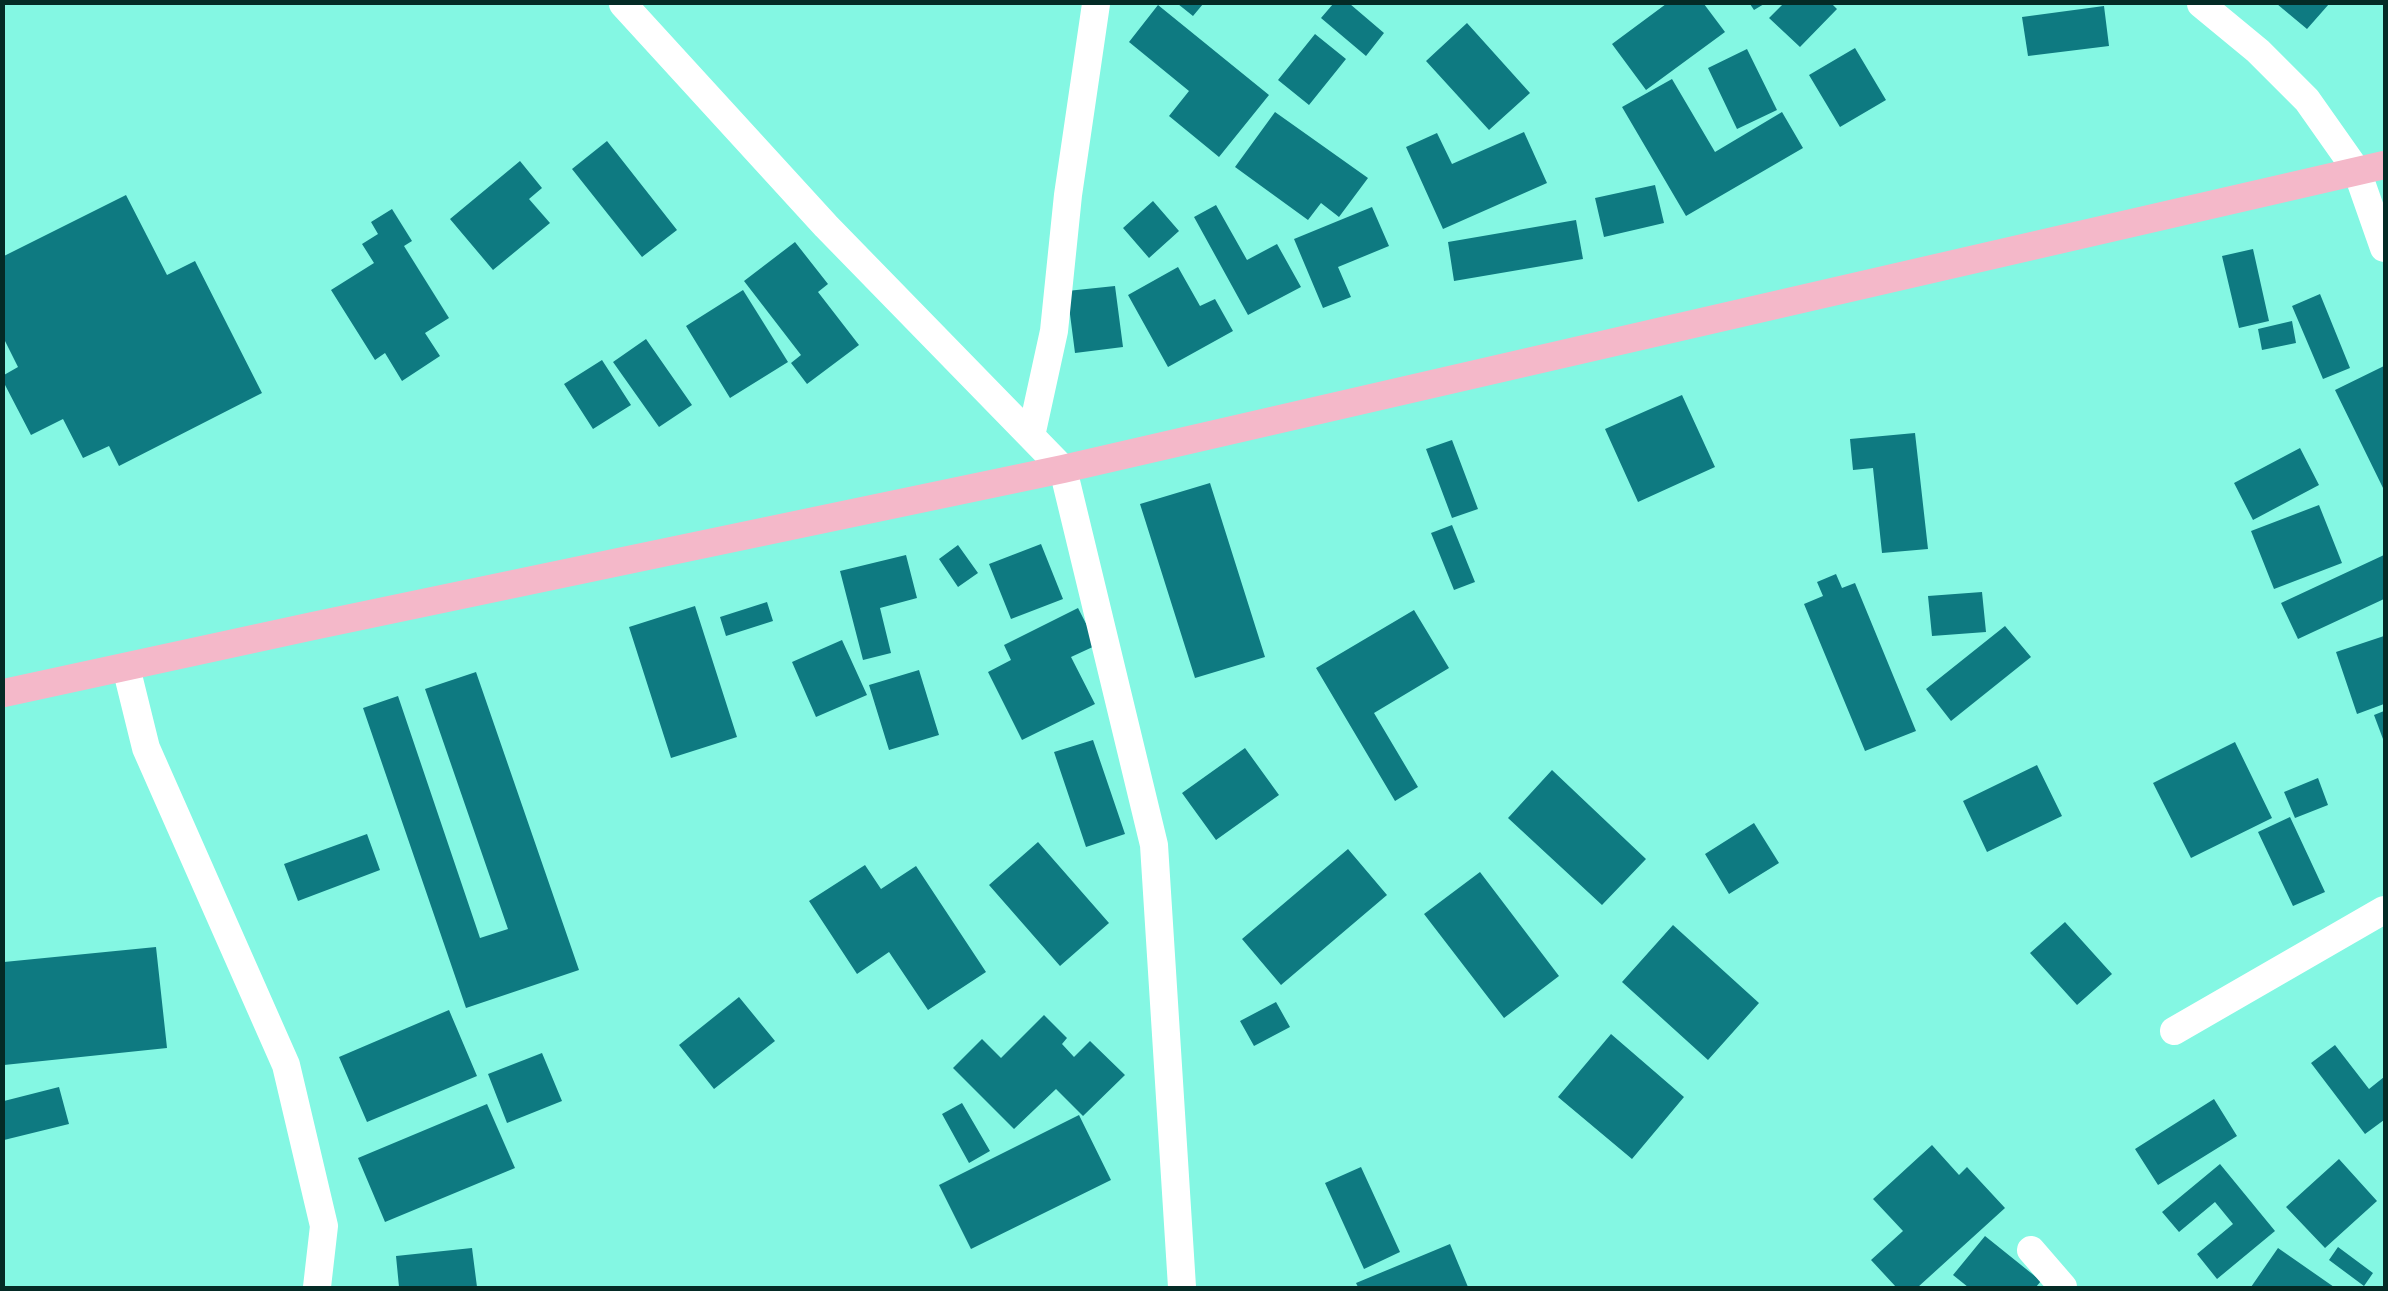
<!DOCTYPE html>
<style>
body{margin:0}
#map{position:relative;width:2388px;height:1291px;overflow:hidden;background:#84f7e3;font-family:"Golos Text",sans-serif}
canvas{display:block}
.frame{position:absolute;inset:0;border:5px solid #042b26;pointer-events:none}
</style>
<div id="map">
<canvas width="2388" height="1291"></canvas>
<div class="frame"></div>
</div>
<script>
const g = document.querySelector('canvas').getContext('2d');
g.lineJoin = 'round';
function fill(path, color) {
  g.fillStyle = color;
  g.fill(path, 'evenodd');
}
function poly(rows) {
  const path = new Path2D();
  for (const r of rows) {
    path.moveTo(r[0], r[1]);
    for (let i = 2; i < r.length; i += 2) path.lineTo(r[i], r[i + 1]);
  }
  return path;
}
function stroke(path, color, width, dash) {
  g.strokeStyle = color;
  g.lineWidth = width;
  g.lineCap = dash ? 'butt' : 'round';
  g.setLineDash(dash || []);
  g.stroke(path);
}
const building = poly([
 [1178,4,1203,4,1193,16],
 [1333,4,1350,4,1384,33,1366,56,1321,18],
 [1666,4,1704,4,1725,32,1646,90,1612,44],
 [1750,4,1764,4,1754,10],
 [1783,4,1832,4,1837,9,1800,47,1769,18],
 [2277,4,2329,4,2307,29],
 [1158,5,1269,95,1219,157,1169,116,1189,91,1129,42],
 [2104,6,2109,46,2028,56,2022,17],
 [1467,23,1530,93,1489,130,1426,61],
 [1315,34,1346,59,1309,105,1278,80],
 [1855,48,1886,100,1840,127,1809,75],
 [1747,49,1777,110,1737,129,1708,68],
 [1672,79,1715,152,1782,112,1803,148,1686,216,1622,107],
 [1275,112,1368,178,1339,217,1321,203,1308,220,1235,167],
 [1524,132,1547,183,1443,229,1406,147,1437,133,1452,164],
 [607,141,677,230,642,257,572,169],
 [520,161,542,188,529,199,550,223,493,270,450,219],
 [1655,185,1664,223,1604,237,1595,198],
 [126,195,167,275,195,261,262,393,119,466,109,446,83,458,63,419,31,435,4,383,4,375,18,367,4,339,4,256],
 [1153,201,1179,231,1149,258,1123,228],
 [1216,205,1247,260,1277,244,1301,287,1248,315,1194,217],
 [1372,207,1389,246,1338,267,1351,297,1323,308,1294,239],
 [392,209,412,241,404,246,449,318,425,333,440,356,402,381,385,353,375,360,331,290,374,263,362,244,378,234,371,222],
 [1576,220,1583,259,1454,281,1448,242],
 [795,242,828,284,818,292,859,345,807,384,791,363,801,355,744,281],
 [2253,249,2269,321,2239,328,2222,256],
 [1178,267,1200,306,1215,299,1233,331,1168,367,1128,295],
 [1115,286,1123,347,1075,353,1067,291],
 [743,290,788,362,730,398,686,326],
 [2320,294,2350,368,2323,379,2292,306],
 [2292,321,2296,343,2262,350,2258,329],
 [646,339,692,405,659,427,613,362],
 [602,360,631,405,593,429,564,384],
 [2384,366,2384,490,2335,390],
 [1682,395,1715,467,1638,502,1605,429],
 [1915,433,1928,549,1882,553,1873,468,1853,470,1850,439],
 [1452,440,1478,509,1452,518,1426,449],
 [2300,448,2319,485,2253,520,2234,483],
 [1210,483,1265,657,1195,678,1140,504],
 [2319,505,2342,563,2274,589,2251,531],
 [1452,525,1475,582,1454,590,1431,533],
 [1041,544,1063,599,1011,619,989,564],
 [958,545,978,573,958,587,939,559],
 [906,555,917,598,880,608,891,653,863,660,840,571],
 [2384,555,2384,599,2298,639,2281,603],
 [1836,574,1842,588,1855,583,1916,731,1865,751,1804,604,1823,596,1817,582],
 [1982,592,1986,632,1932,636,1928,596],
 [767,602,773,621,726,636,720,617],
 [695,606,737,737,671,758,629,627],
 [1078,608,1097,645,1071,657,1095,704,1022,740,988,672,1011,660,1004,645],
 [1414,610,1449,668,1374,713,1418,787,1395,801,1316,668],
 [2005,626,2031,657,1951,721,1926,689],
 [2384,636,2384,704,2357,714,2336,652],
 [842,640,867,695,816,717,792,662],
 [919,670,939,735,889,750,869,685],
 [476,672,579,970,466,1008,363,708,398,696,480,938,508,929,425,689],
 [2384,711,2384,738,2383,739,2374,715],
 [1093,740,1125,834,1086,847,1054,752],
 [2235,742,2272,818,2191,858,2153,783],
 [1245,748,1279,795,1216,840,1182,793],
 [2037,765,2062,816,1987,852,1963,801],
 [1552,770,1646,859,1602,905,1508,818],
 [2318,778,2328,805,2295,818,2284,792],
 [2290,817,2325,892,2293,906,2258,832],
 [1754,823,1779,863,1729,894,1705,854],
 [367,834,380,870,298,901,284,864],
 [1038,842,1109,923,1060,966,989,885],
 [1348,849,1387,895,1281,985,1242,939],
 [865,865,881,889,916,866,986,972,928,1010,889,952,857,974,809,901],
 [1480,872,1559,976,1504,1018,1424,914],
 [2065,922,2112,974,2077,1005,2030,953],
 [1673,925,1759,1003,1708,1060,1622,982],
 [156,947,167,1048,4,1065,4,962],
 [739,997,775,1041,714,1089,679,1045],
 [1276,1002,1290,1027,1254,1046,1240,1021],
 [449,1010,477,1076,367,1122,339,1057],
 [1044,1015,1067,1038,1062,1044,1074,1057,1090,1041,1125,1075,1083,1116,1056,1089,1014,1129,953,1068,982,1039,1001,1058],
 [1611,1034,1684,1097,1632,1159,1558,1097],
 [2335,1045,2369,1089,2384,1077,2384,1120,2365,1134,2311,1063],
 [542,1053,562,1101,507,1123,488,1074],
 [59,1087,69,1124,4,1140,4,1101],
 [2214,1099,2237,1136,2158,1185,2135,1149],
 [962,1103,990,1151,969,1163,942,1114],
 [487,1104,515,1168,385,1222,358,1158],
 [1079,1115,1111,1180,971,1249,939,1185],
 [1932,1145,1959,1175,1967,1167,2005,1208,1918,1287,1896,1287,1871,1260,1903,1231,1873,1199],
 [2339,1159,2377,1201,2325,1248,2286,1207],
 [2220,1164,2275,1231,2217,1279,2197,1254,2233,1224,2215,1202,2179,1232,2162,1212],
 [1361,1167,1400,1252,1364,1269,1325,1183],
 [1985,1236,2041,1281,2036,1287,1968,1287,1953,1275],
 [1450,1244,1468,1287,1358,1287,1356,1283],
 [2338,1247,2373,1273,2364,1286,2329,1260],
 [472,1248,477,1287,399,1287,396,1256],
 [2278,1248,2334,1287,2251,1287]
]);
const minor = poly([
 [623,4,826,226,1063,469,1154,845,1182,1287],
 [2201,4,2258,51,2307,100,2357,171,2384,248],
 [1031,436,1054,331,1068,195,1096,4],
 [126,667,146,748,286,1065,324,1226,317,1287],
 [2174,1031,2384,910],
 [2031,1250,2063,1287]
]);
const primary = poly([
 [4,693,313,626,1063,469,2384,165]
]);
fill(building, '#0e7a81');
stroke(minor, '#fff', 28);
stroke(primary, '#f4b8c9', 28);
</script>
